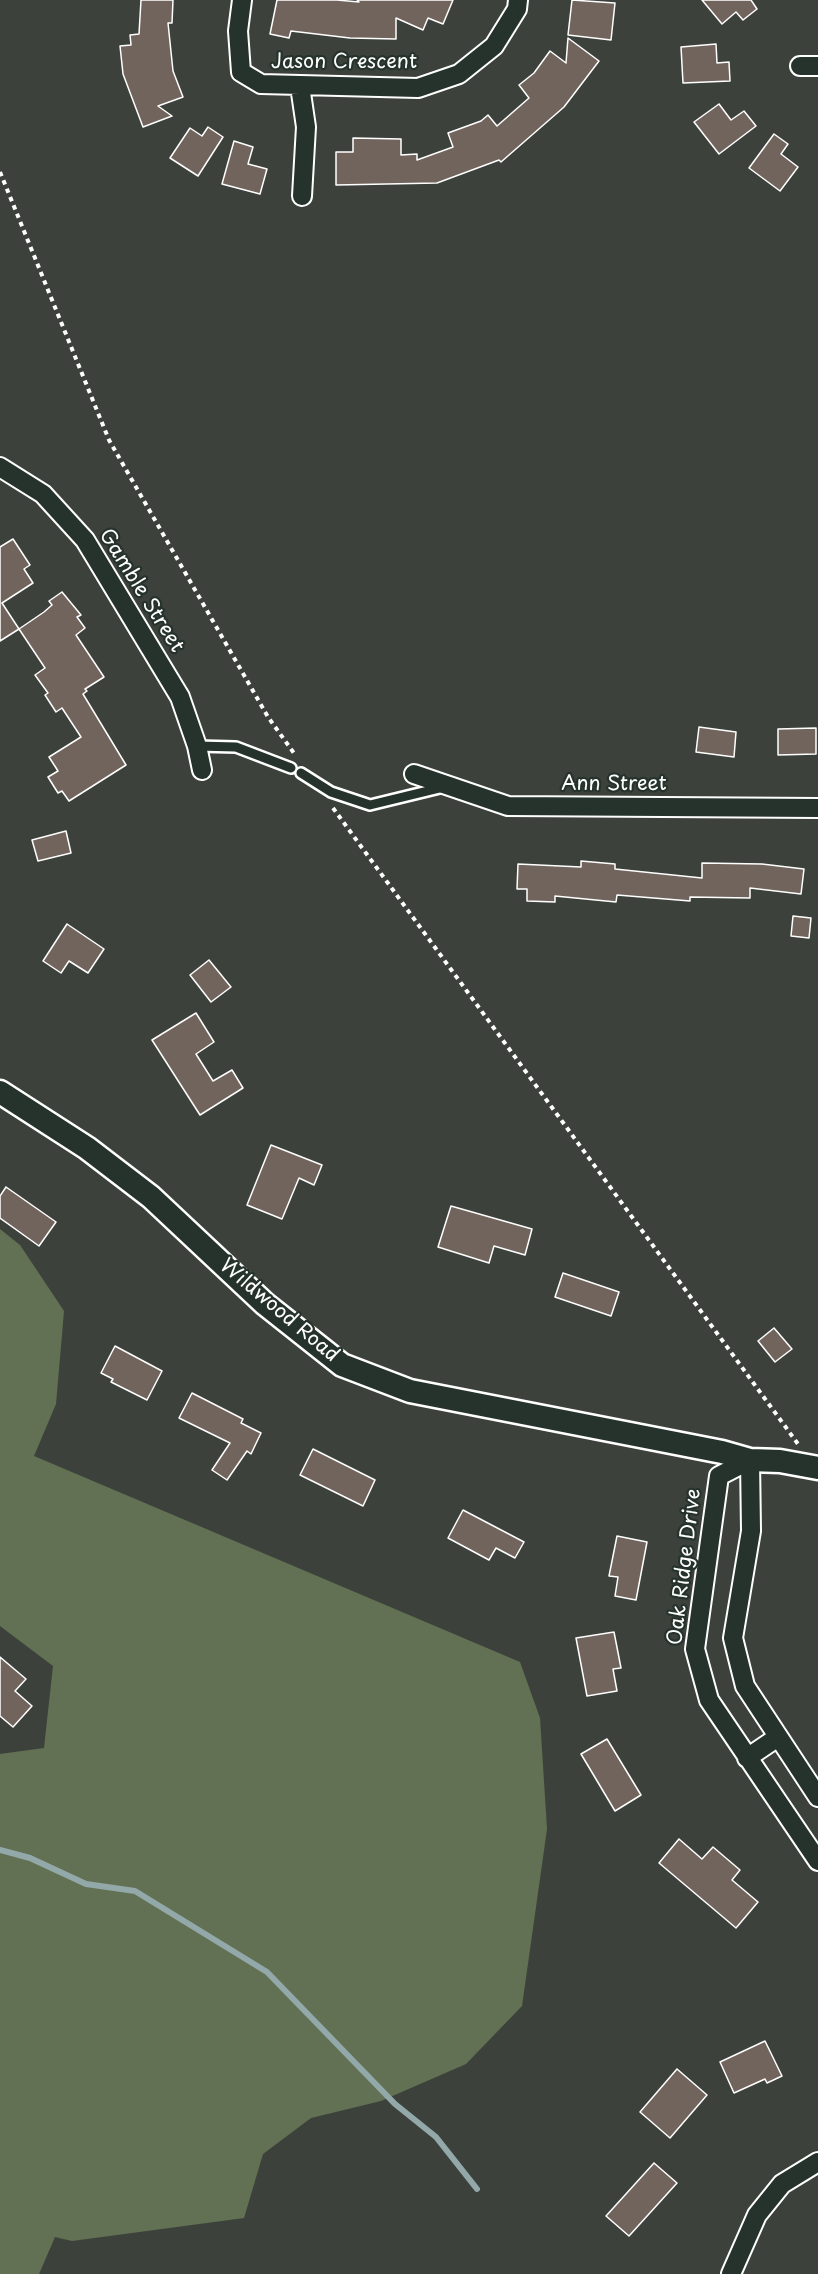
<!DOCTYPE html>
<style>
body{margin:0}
canvas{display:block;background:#3c423b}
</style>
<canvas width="818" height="2274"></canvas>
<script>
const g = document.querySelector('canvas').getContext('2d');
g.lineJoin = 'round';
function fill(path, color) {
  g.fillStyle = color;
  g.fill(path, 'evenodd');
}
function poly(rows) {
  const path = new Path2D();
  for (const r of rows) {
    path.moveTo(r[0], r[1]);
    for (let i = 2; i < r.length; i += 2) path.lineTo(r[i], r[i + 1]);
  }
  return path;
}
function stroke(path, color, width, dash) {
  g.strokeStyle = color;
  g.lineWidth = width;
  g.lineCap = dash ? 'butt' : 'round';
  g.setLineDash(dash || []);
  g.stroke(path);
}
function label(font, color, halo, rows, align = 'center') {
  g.font = font + ' "Playpen Sans",sans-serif';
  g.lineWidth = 4.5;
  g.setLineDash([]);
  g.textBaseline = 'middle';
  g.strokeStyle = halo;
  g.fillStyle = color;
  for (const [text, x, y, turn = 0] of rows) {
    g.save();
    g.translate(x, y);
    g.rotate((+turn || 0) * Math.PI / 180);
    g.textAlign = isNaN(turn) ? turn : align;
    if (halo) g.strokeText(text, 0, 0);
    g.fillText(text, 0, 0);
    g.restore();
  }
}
const green = poly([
 [0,1229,20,1245,64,1311,56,1404,34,1456,520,1662,540,1718,547,1829,522,2006,466,2064,381,2101,311,2118,263,2154,244,2218,72,2241,55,2237,39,2274,0,2274,0,1754,44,1748,53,1666,0,1626]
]);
const stream = poly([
 [0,1850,30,1858,86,1884,135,1891,267,1972,395,2104,436,2137,477,2189]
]);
const building = poly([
 [141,0,173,0,172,23,168,23,173,71,183,97,158,106,172,116,143,127,123,74,120,46,131,45,130,35,139,34,141,0],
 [277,0,337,0,359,2,357,0,453,0,443,24,428,18,423,30,396,18,396,39,350,38,291,31,289,38,270,34,277,0],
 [572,0,615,3,611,40,568,35,572,0],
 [702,0,751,0,757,9,743,20,736,12,722,24,702,0],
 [568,38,599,61,564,107,501,162,499,160,437,183,336,185,336,152,353,152,353,138,401,139,401,155,417,154,417,160,453,147,448,133,481,121,488,115,497,126,529,98,519,85,534,73,550,51,566,63,568,38],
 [716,44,717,63,729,62,730,81,683,83,681,47,716,44],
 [719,104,731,120,744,111,756,126,719,154,694,122,719,104],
 [208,127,223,137,198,176,170,158,190,128,202,136,208,127],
 [774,134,788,144,781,154,798,167,780,191,749,168,774,134],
 [234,141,253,147,248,164,267,169,260,194,222,184,234,141],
 [13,539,30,565,24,569,33,583,2,603,19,629,0,641,0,547,13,539],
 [62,592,81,615,77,617,85,628,76,635,104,677,85,689,87,691,83,694,126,765,69,801,62,791,58,793,48,777,58,771,49,757,81,737,62,708,56,712,45,695,48,693,35,675,45,668,19,629,44,612,52,605,49,601,62,592],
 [699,727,736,732,734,757,696,752,699,727],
 [816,728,816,754,778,755,778,729,816,728],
 [66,831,71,853,38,861,32,840,66,831],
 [581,861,615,864,615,869,702,878,702,863,762,864,804,869,801,894,750,888,750,898,690,897,690,901,617,895,616,902,555,896,555,902,527,901,527,889,517,889,518,864,581,867,581,861],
 [793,916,811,918,809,938,791,936,793,916],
 [67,924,104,949,88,973,69,961,61,973,43,961,67,924],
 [209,960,231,987,211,1002,190,975,209,960],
 [196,1013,214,1042,196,1054,213,1081,232,1070,243,1088,200,1115,152,1040,196,1013],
 [271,1145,322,1165,314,1185,299,1178,282,1219,247,1205,271,1145],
 [6,1187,56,1222,39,1246,0,1218,0,1196,6,1187],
 [451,1206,532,1229,525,1255,494,1246,489,1263,438,1247,451,1206],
 [563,1273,619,1292,611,1316,555,1297,563,1273],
 [774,1328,792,1349,775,1362,758,1341,774,1328],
 [115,1346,162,1371,147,1400,111,1382,113,1379,101,1373,115,1346],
 [192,1393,243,1419,241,1423,261,1433,251,1454,247,1451,227,1480,212,1470,230,1443,179,1418,192,1393],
 [313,1449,375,1480,363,1506,300,1475,313,1449],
 [463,1510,524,1542,515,1558,496,1548,489,1560,448,1538,463,1510],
 [617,1536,647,1542,636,1600,615,1596,618,1577,609,1576,617,1536],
 [614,1632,621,1668,613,1669,617,1691,587,1696,576,1638,614,1632],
 [0,1657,26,1679,15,1691,32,1706,13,1727,0,1716,0,1657],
 [607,1739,641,1795,615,1811,581,1754,607,1739],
 [679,1839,702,1859,713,1847,740,1870,732,1880,758,1902,736,1928,659,1863,679,1839],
 [765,2041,782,2076,767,2083,765,2079,734,2093,720,2062,765,2041],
 [677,2069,707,2095,670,2138,640,2112,677,2069],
 [654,2163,677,2183,629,2236,606,2216,654,2163]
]);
const path = poly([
 [0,172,109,440,268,717,296,756],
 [333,808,798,1444]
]);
const service = poly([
 [197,746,236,747,291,768],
 [301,773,331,792,370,805,444,787]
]);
const minor = poly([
 [242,0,238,31,241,72,261,84,418,88,459,74,494,46,517,9,518,0],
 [800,66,818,66],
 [300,86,306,127,302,196],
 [0,467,43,494,85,540,180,697,197,746,202,770],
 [414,774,508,806,818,808],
 [747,1758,778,1737],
 [818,1797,745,1686,733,1638,751,1531,750,1460,719,1476,695,1649,709,1700,818,1861],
 [731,2274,757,2215,782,2184,818,2162]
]);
const tertiary = poly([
 [0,1092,87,1148,151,1197,265,1304,342,1365,410,1391,722,1452,750,1460,780,1461,818,1468]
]);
const streetNames = [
 ["Jason Crescent",344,62],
 ["Gamble Street",141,591,58],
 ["Ann Street",614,784],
 ["Wildwood Road",279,1311,40],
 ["Oak Ridge Drive",685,1567,-83]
];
fill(green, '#627153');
stroke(stream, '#92a8a9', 6);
fill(building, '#71645d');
stroke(building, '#fff', 1.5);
stroke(service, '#fff', 14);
stroke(minor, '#fff', 22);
stroke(tertiary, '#fff', 27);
stroke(path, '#fff', 4, [4.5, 4.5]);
stroke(service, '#26332d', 9);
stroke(minor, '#26332d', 18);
stroke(tertiary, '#26332d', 22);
label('20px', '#fff', '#26332d', streetNames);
</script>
